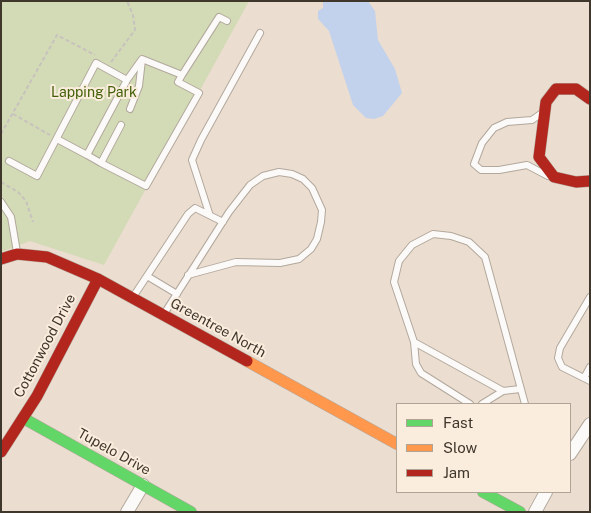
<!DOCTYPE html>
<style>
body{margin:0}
#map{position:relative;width:591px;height:513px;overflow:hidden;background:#ebddcf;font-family:"Public Sans",sans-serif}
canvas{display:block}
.frame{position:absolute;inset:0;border:2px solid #3f362c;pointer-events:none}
.legend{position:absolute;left:396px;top:403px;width:175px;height:90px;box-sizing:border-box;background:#fbeddd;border:1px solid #b0a496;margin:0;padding:6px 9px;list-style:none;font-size:15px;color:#3f362c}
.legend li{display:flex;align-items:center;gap:10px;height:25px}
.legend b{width:25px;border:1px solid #b0a496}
</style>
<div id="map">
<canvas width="591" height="513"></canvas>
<div class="frame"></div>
<ul class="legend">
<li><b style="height:6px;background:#63d668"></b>Fast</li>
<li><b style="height:6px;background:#ff974d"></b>Slow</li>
<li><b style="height:6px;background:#b3261e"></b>Jam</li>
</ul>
</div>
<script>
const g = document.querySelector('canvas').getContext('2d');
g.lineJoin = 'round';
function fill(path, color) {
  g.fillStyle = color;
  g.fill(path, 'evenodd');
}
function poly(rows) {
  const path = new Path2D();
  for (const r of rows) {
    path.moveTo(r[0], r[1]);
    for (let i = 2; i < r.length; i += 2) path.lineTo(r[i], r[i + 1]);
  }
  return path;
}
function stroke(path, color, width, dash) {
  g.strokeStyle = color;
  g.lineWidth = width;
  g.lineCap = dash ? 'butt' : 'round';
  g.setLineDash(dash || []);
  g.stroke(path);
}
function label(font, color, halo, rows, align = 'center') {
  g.font = font + ' "Public Sans",sans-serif';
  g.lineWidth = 4;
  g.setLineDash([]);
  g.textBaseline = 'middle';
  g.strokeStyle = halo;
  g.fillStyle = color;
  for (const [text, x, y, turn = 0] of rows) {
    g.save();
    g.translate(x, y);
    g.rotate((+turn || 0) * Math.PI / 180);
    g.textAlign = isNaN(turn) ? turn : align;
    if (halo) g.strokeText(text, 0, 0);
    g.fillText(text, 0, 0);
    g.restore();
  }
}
const green = poly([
 [1,1,249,1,104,265,30,241,1,252]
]);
const water = poly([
 [323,1,368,1,375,11,378,40,395,69,402,93,383,116,374,119,366,118,353,105,329,31,318,19,318,11,323,8]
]);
const path = poly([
 [111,62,135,30,133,15,127,1],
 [13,114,50,135],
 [1,134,57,35,95,55],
 [1,182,18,192,26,201,33,222]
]);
const lane = poly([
 [127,80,142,59,182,75],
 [130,109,139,86,142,60],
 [542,113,532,120,507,122,494,128,482,143,474,164,481,170,499,170,527,165,548,176],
 [87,155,101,163,121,125],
 [9,161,37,176,96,63,127,80,87,155,57,139],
 [101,163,146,186,199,93,178,82,182,75,219,17,227,21],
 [1,202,11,217,17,252],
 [209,213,192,160,201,140,260,33],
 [147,276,177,294],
 [133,297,188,214,195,208,223,222],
 [590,297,560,348,558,358,562,367,590,381],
 [164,314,229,212,250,185,263,176,279,172,292,174,303,179,312,188,322,210,321,222,317,239,311,249,299,259,280,263,236,262,188,275],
 [414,342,416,364,421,373,470,404],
 [584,378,590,367],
 [520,389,503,391,414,342,394,282,399,261,412,245,433,234,451,236,469,242,485,257,525,404],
 [482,404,503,391]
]);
const street = poly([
 [570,454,590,424],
 [127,512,143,485],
 [535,512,546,492]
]);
const fast = poly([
 [23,418,191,512],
 [483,492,520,512]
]);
const slow = poly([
 [247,361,397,444]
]);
const jam = poly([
 [590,99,576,89,556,89,546,102,539,157,554,177,576,182,590,181],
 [1,259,17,254,47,257,98,279,247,361],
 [1,452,37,396,98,279]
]);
const parkNames = [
 ["Lapping Park",94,93]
];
const streetNames = [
 ["Greentree North",218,328,29],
 ["Cottonwood Drive",45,346,-62],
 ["Tupelo Drive",114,452,29]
];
fill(green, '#d2dbb5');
fill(water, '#c2d2ec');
stroke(lane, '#b2a89d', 8);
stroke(street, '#b2a89d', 14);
stroke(fast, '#b2a89d', 12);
stroke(slow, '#b2a89d', 12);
stroke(jam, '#b2a89d', 12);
stroke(path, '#c8c2be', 2, [4, 2.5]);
stroke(lane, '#fcfaf8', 6);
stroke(street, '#fcfaf8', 12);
stroke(fast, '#63d668', 11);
stroke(slow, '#ff974d', 11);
stroke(jam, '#b3261e', 11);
label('14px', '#436108', '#fbeddd', parkNames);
label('14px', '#3f362c', '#fbeddd', streetNames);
</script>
